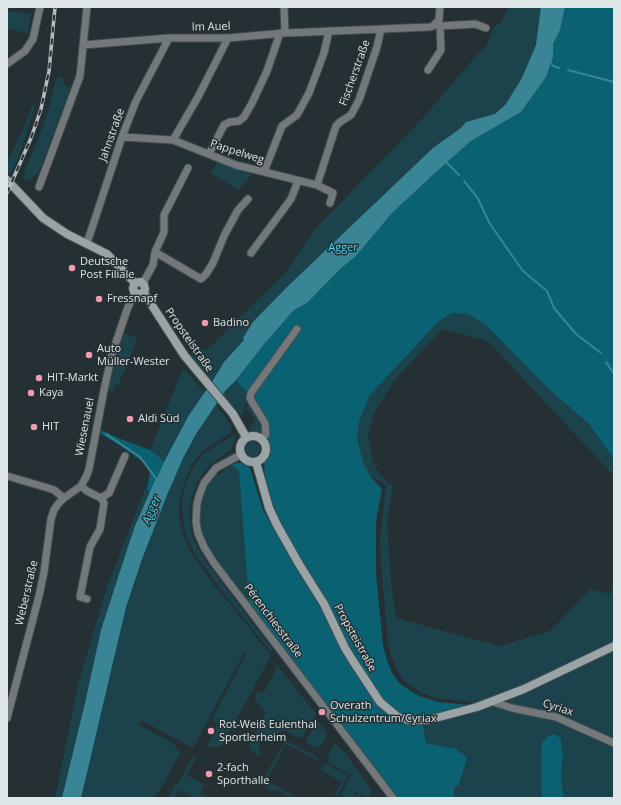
<!DOCTYPE html>
<meta charset="utf-8">
<style>
body{margin:0}
#map{position:relative;width:621px;height:805px;overflow:hidden;background:#243033;font-family:"Open Sans",sans-serif}
canvas{display:block}
.frame{position:absolute;inset:0;border:8px solid #dde5e6;pointer-events:none}
</style>
<div id="map">
<canvas width="621" height="805"></canvas>
<div class="frame"></div>
</div>
<script>
const g = document.querySelector('canvas').getContext('2d');
g.lineJoin = 'round';
function fill(path, color) {
  g.fillStyle = color;
  g.fill(path, 'evenodd');
}
function poly(rows) {
  const path = new Path2D();
  for (const r of rows) {
    if (r.length === 3) {
      path.moveTo(r[0] + r[2], r[1]);
      path.arc(r[0], r[1], r[2], 0, 2 * Math.PI);
      continue;
    }
    path.moveTo(r[0], r[1]);
    for (let i = 2; i < r.length; i += 2) path.lineTo(r[i], r[i + 1]);
  }
  return path;
}
function stroke(path, color, width, dash) {
  g.strokeStyle = color;
  g.lineWidth = width;
  g.lineCap = dash ? 'butt' : 'round';
  g.setLineDash(dash || []);
  g.stroke(path);
}
function label(font, color, halo, rows, align = 'center') {
  g.font = font + ' "Open Sans",sans-serif';
  g.lineWidth = 3;
  g.setLineDash([]);
  g.textBaseline = 'middle';
  g.strokeStyle = halo;
  g.fillStyle = color;
  for (const [text, x, y, turn = 0] of rows) {
    g.save();
    g.translate(x, y);
    g.rotate((+turn || 0) * Math.PI / 180);
    g.textAlign = isNaN(turn) ? turn : align;
    if (halo) g.strokeText(text, 0, 0);
    g.fillText(text, 0, 0);
    g.restore();
  }
}
const green = poly([
 [509,7,560,7,548,70,455,152,434,176,236,379,249,393,248,399,244,406,243,413,241,415,224,396,217,407,230,423,232,432,201,452,192,464,184,483,180,498,179,514,182,532,189,549,218,591,232,606,271,656,222,746,213,748,207,745,218,725,214,722,214,716,247,652,245,651,193,748,141,720,138,724,176,745,175,748,181,752,155,798,55,798,79,681,107,587,145,489,158,474,157,455,150,450,182,371,184,369,204,392,212,381,190,355,194,352,208,349,286,272,315,229,422,119,481,50,486,47,493,28,501,22],
 [7,11,31,14,28,33,8,29,7,30],
 [62,77,63,83,70,89,39,172,31,179,25,181,23,178,25,172,25,169,36,145,50,105,56,79],
 [32,105,35,106,34,110,17,161,11,175,7,170,7,162,25,125],
 [217,162,252,174,238,190,211,173],
 [452,313,468,314,485,324,551,391,589,424,614,459,614,476,488,341,443,329,393,382,375,411,368,435,372,459,379,474,389,484,393,486,387,522,391,583,396,618,500,646,550,631,590,589,610,594,614,582,614,643,582,656,518,688,477,703,436,698,422,693,404,681,397,670,391,655,388,643,381,564,380,540,386,485,371,477,364,465,357,439,359,422,370,395,439,321],
 [124,333,142,340,142,341,137,339,119,383,123,385,122,386,116,384,113,391,107,389,113,366],
 [248,404,253,411,259,416,264,431,262,434,255,433,249,429,255,422,255,419,246,409],
 [234,435,235,438,234,442,230,450,209,465,200,477,196,485,192,497,189,511,191,530,195,543,207,563,272,649,271,652,223,592,195,554,186,536,183,519,182,500,184,490,188,477,196,463,206,452],
 [252,449,8],
 [231,465,239,471,249,604,210,551,203,537,199,524,199,511,201,498,207,485,217,475],
 [614,650,614,798,564,798,561,780,563,755,561,739,558,735,540,748,542,755,542,798,454,798,456,749,426,743,423,724,482,708,490,707],
 [274,661,316,714,303,736,299,738,286,730,280,732,272,745,270,746,271,744,266,740,261,742,258,747,259,750,261,752,259,756,256,756,255,752,250,749,249,745,266,713,254,698,258,691,263,694,277,667,273,664],
 [318,721,326,731,327,735,322,744,317,748,306,742,306,740],
 [287,741,317,757,318,759,317,760,286,744,266,781,295,796,292,798,278,790,271,791,265,787,263,779,284,743],
 [335,743,346,754,372,791,368,798,362,794,360,798,354,798,358,792,356,791,352,798,339,798,351,775,327,762,329,758,328,755],
 [193,756,196,758,187,775,205,785,200,793,210,798,194,798,179,790,175,798,168,798,175,784,178,784],
 [325,763,348,776,336,798,333,798,342,782,321,770]
]);
const forest = poly([
 [565,7,614,7,614,459,589,424,551,391,485,324,468,314,452,313,439,321,370,395,359,422,357,439,364,465,371,477,382,489,376,522,376,573,383,645,387,660,392,673,400,684,419,696,438,702,470,705,432,715,421,717,403,716,396,712,385,702,360,668,290,541,272,503,265,479,264,461,270,451,268,444,266,441,270,431,269,423,254,400,236,380,265,343,294,310,307,303,340,269,356,256,392,213,436,172,471,141,521,112,546,77,553,57,553,44,560,30],
 [101,430,118,438,150,450,157,455,164,462,151,492,147,490,150,472,143,462,119,445,101,434],
 [237,463,243,463,250,468,263,510,289,555,318,601,350,665,373,698,384,711,391,718,401,723,423,724,426,743,456,749,467,758,459,784,454,788,454,798,397,798,249,604,239,471,231,465],
 [556,734,561,739,563,755,561,780,564,798,542,798,541,744,548,736]
]);
const water = poly([
 [541,7,565,7,560,30,553,44,553,57,546,77,521,112,471,141,436,172,392,213,356,256,340,269,307,303,294,310,265,343,236,380,225,391,196,434,183,458,167,495,142,559,126,607,81,798,62,798,85,703,101,630,126,553,135,526,156,478,157,478,164,462,189,415,212,382,224,362,244,340,243,338,253,322,286,288,433,148,461,128,466,122,495,114,506,104,522,78,536,45]
]);
const stream = poly([
 [549,61,553,66,559,68],
 [568,70,614,82],
 [445,161,459,175],
 [464,181,477,197,490,224,523,271,547,291,554,308,576,334,601,353],
 [606,362,614,374],
 [106,434,140,457,158,481]
]);
const street = poly([
 [284,7,285,33],
 [436,23,440,26,475,24,486,28],
 [83,45,169,38,228,38,285,33,430,27,433,26,439,20,440,7],
 [7,64,25,51,33,39,40,7],
 [428,70,441,50,440,26],
 [122,137,173,140,236,165,317,185,333,193,330,203],
 [173,140,198,97,228,38],
 [209,154,224,125,230,122,239,121,244,117,252,103,267,71,280,33],
 [264,172,282,126,297,115,309,93,324,53,329,31],
 [317,185,336,126,340,122,351,115,359,100,377,47,381,29],
 [39,187,80,76,87,7],
 [87,243,122,137,136,101,169,38],
 [155,252,201,279,206,274,213,263,224,236,238,210,248,199],
 [251,253,291,199,298,181],
 [143,283,153,265,155,252,164,232,164,215,188,168],
 [262,439,266,434,265,423,252,402,250,398,251,393,297,329],
 [240,455,216,468,204,483,199,496,197,504,196,522,198,533,204,547,214,563,393,798],
 [7,476,48,488,54,490,64,498,81,486,86,477,89,469,104,390,112,354,128,307,135,293],
 [81,486,87,491,101,498,104,503,100,529,90,547,80,597,87,599],
 [101,498,109,493,125,456],
 [493,701,496,703,512,708,556,717,614,743],
 [7,718,39,596,44,572,51,519,54,510,58,504,64,498]
]);
const secondary = poly([
 [7,180,43,218,67,234,107,254,135,283],
 [135,283,133,288,134,292,139,294,144,293],
 [135,283,141,282,144,285,145,289,144,293],
 [144,293,184,355,233,414,246,437],
 [253,449,13],
 [256,462,269,508,277,525,299,564,324,604,345,648,353,661,380,702,398,717,408,720,428,720,477,707,524,689,614,646]
]);
const rail = poly([
 [7,193,31,138,41,109,49,71,55,7]
]);
const markers = [
 [72,268,4,"#f29aaf"],
 [99,299,4,"#f29aaf"],
 [205,323,4,"#f29aaf"],
 [89,355,4,"#f29aaf"],
 [39,378,4,"#f29aaf"],
 [31,393,4,"#f29aaf"],
 [130,419,4,"#f29aaf"],
 [34,427,4,"#f29aaf"],
 [322,712,4,"#f29aaf"],
 [211,731,4,"#f29aaf"],
 [209,774,4,"#f29aaf"]
];
const streetNames = [
 ["Im Auel",211,27,-1],
 ["Fischerstraße",355,73,-70],
 ["Jahnstraße",112,135,-70],
 ["Pappelweg",237,152,18],
 ["Propsteistraße",189,340,55],
 ["Wiesenauel",85,427,-79],
 ["Weberstraße",27,593,-77],
 ["Pérenchiesstraße",273,621,53],
 ["Propsteistraße",355,638,61],
 ["Cyriax",558,708,18]
];
const parkNames = [
 ["Agger",343,248]
];
const poiNames = [
 ["Deutsche",80,262],
 ["Post Filiale",80,275],
 ["Fressnapf",107,299],
 ["Badino",213,323],
 ["Auto",97,349],
 ["Müller-Wester",97,362],
 ["HIT-Markt",47,378],
 ["Kaya",39,393],
 ["Aldi Süd",138,419],
 ["HIT",42,427],
 ["Overath",330,706],
 ["Schulzentrum/Cyriax",330,719],
 ["Rot-Weiß Eulenthal",219,725],
 ["Sportlerheim",219,738],
 ["2-fach",217,768],
 ["Sporthalle",217,781]
];
const waterNames = [
 ["Agger",152,510,-67]
];
fill(green, '#1c434c');
fill(forest, '#0a6171');
fill(water, '#3a8595');
stroke(stream, '#3a8595', 2);
stroke(street, '#424d50', 9);
stroke(secondary, '#424d50', 10);
stroke(street, '#73797b', 7);
stroke(secondary, '#9aa4a6', 8);
stroke(rail, '#b4bdbe', 3.5);
stroke(rail, '#243033', 2, [6]);
for (const [x, y, r, color] of markers) {
  const dot = new Path2D();
  dot.arc(x, y, r, 0, 2 * Math.PI);
  g.fillStyle = color;
  g.fill(dot);
  stroke(dot, '#243033', 1.5);
}
label('11px', '#dde5e6', '#243033', streetNames);
label('11px', '#44d7f5', '#243033', parkNames);
label('11px', '#dde5e6', '#243033', poiNames, 'left');
label('italic 12px', '#3dd2f0', '#243033', waterNames);
</script>
